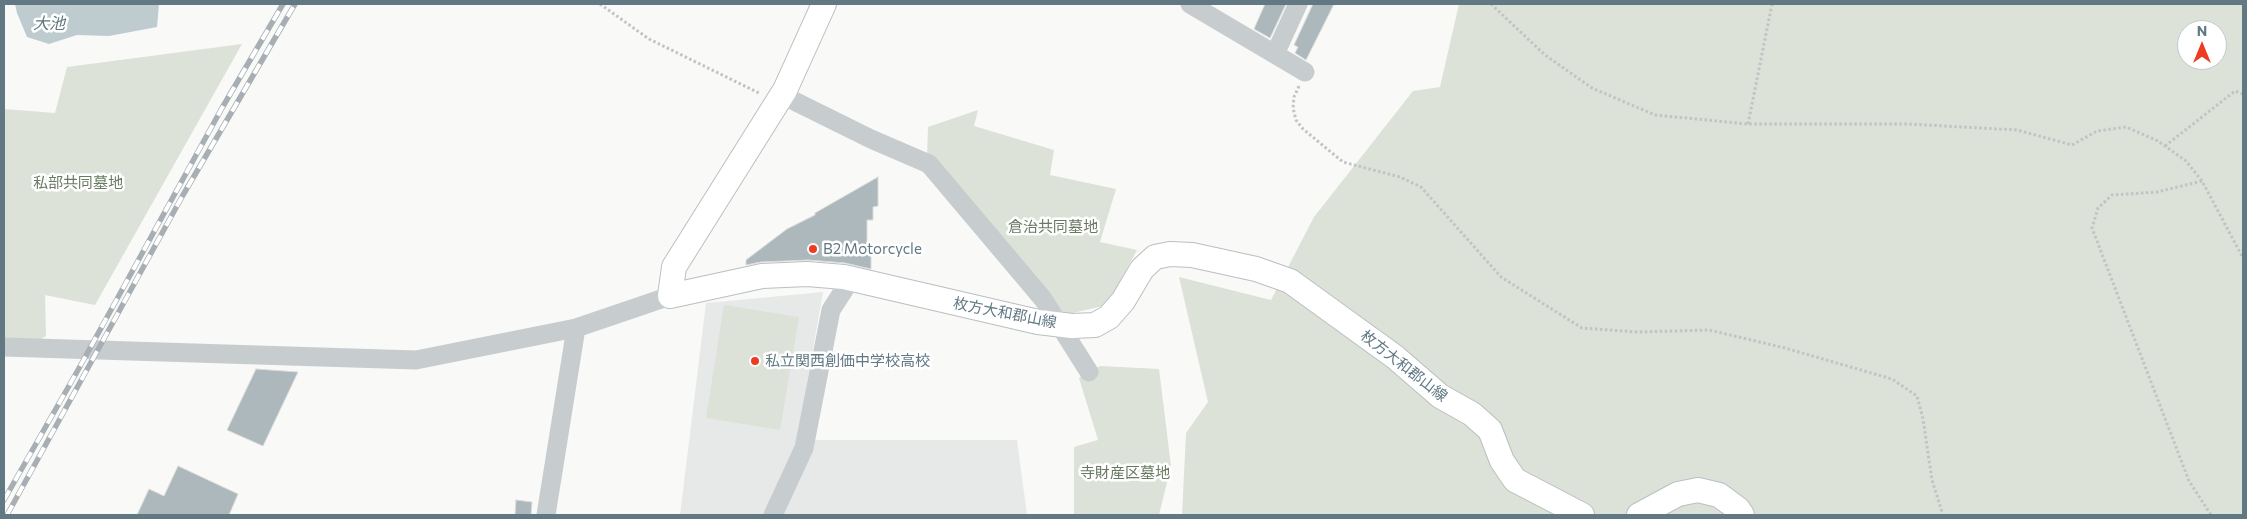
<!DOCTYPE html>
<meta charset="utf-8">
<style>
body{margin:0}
#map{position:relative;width:2247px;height:519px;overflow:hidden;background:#f9f9f7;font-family:Commissioner,sans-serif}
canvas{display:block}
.frame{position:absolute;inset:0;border:5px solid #627984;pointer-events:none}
.north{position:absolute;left:2177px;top:20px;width:50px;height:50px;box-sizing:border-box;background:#fff;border:1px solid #c0c9ce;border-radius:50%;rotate:0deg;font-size:14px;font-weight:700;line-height:20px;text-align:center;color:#627984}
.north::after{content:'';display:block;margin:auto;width:18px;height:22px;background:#ee3c22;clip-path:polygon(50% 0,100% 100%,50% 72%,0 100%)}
</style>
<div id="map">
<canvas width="2247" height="519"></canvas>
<div class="frame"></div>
<div class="north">N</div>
</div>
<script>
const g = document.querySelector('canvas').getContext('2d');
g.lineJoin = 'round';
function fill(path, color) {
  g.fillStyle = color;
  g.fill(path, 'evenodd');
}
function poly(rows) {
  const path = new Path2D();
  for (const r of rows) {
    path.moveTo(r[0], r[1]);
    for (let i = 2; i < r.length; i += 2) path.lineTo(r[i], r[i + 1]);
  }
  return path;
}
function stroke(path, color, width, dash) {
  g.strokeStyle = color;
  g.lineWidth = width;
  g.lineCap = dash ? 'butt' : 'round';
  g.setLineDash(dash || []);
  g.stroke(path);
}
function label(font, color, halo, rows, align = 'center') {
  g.font = font + ' Commissioner,"Noto Sans JP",sans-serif';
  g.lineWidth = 5;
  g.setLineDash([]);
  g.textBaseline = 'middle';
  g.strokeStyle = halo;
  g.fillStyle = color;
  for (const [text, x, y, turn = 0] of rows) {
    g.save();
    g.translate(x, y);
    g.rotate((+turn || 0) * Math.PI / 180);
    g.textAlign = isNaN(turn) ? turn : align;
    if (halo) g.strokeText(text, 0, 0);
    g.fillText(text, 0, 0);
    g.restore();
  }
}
const built = poly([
 [823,292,797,440,1017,440,1027,515,680,515,706,303]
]);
const green = poly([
 [1459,4,2243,4,2243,515,1182,515,1186,433,1208,402,1179,277,1271,300,1314,217,1413,91,1440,87],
 [2187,30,2217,30,2217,60,2187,60],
 [242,44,95,305,45,295,46,336,35,343,4,342,4,109,55,113,67,67],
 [978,110,974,126,1054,150,1050,175,1116,189,1100,242,1137,250,1107,305,1060,316,927,157,928,127],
 [724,305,799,317,780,430,706,418],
 [1100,366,1159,369,1171,466,1159,515,1074,515,1074,447,1098,440,1079,378]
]);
const water = poly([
 [15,4,159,4,157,27,109,36,77,35,49,44,27,37,17,13]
]);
const building = poly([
 [1265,4,1286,4,1270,38,1254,29,1265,4],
 [1313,4,1334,4,1306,60,1295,53,1298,47,1294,45,1313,4],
 [878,177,878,206,873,207,873,220,867,220,867,248,871,248,871,269,845,263,808,260,761,262,746,265,746,260,787,229,815,215,815,213,878,177],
 [256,369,298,372,263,446,227,430,256,369],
 [178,466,238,494,229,515,137,515,149,489,164,496,178,466],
 [516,500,532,502,531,515,515,515,516,500]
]);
const path = poly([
 [600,4,649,39,761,94],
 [1491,4,1545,55,1592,88,1655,115,1748,124,1908,124,2017,130,2072,145,2097,131,2126,127,2158,141,2186,161,2202,181,2243,258],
 [1299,86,1294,97,1293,108,1296,120,1303,129,1343,162,1400,177,1421,187,1501,277,1582,328,1637,332,1709,330,1785,348,1892,379,1917,396,1923,419,1932,480,1943,515],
 [1748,124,1772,4],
 [2165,146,2235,91,2243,94],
 [2202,181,2157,192,2112,195,2098,208,2092,228,2189,481,2211,515]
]);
const minor = poly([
 [1190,4,1305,72],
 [1275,54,1298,4],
 [782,95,871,139,929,164,1043,299,1089,372],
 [4,347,416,360,576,328,670,296],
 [546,515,576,328],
 [773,515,804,448,831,310,851,279]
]);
const major = poly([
 [824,4,785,90,674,267,670,296,762,276,807,274,844,277,1038,322,1072,326,1095,325,1109,317,1123,301,1142,269,1155,257,1170,254,1192,255,1256,269,1290,281,1395,357,1440,396,1472,414,1490,430,1502,461,1515,480,1582,515],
 [1639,515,1678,494,1698,490,1719,495,1738,509,1742,515]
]);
const rail = poly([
 [4,500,78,370,222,108,283,4],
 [7,515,183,195,295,4]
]);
const markers = [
 [813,249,5,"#ee3c22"],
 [755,361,5,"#ee3c22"]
];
const parkNames = [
 ["私部共同墓地",78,183],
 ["倉治共同墓地",1053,227],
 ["寺財産区墓地",1125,473]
];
const poiNames = [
 ["B2 Motorcycle",823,249],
 ["私立関西創価中学校高校",765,361]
];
const streetNames = [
 ["枚方大和郡山線",1005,313,11],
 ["枚方大和郡山線",1404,366,38]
];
const waterNames = [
 ["大池",49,24]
];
fill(built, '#e7e9e8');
fill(green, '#dce2d7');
fill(water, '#becccf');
fill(building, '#adb8bc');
stroke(building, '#dbdbd9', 1);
stroke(major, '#babfc2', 26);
stroke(path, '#c0c4c5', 3, [2.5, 2.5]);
stroke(minor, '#c7cccf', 19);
stroke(major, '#fff', 24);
stroke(rail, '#a7afb4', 5.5);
stroke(rail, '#fff', 4, [11]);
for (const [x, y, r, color] of markers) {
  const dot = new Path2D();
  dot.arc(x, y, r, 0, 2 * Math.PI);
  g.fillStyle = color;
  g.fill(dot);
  stroke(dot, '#fff', 2);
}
label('15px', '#697a62', '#fff', parkNames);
label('15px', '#627984', '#fff', poiNames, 'left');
label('15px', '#627984', '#fff', streetNames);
label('italic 16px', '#5e787d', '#fff', waterNames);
</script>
